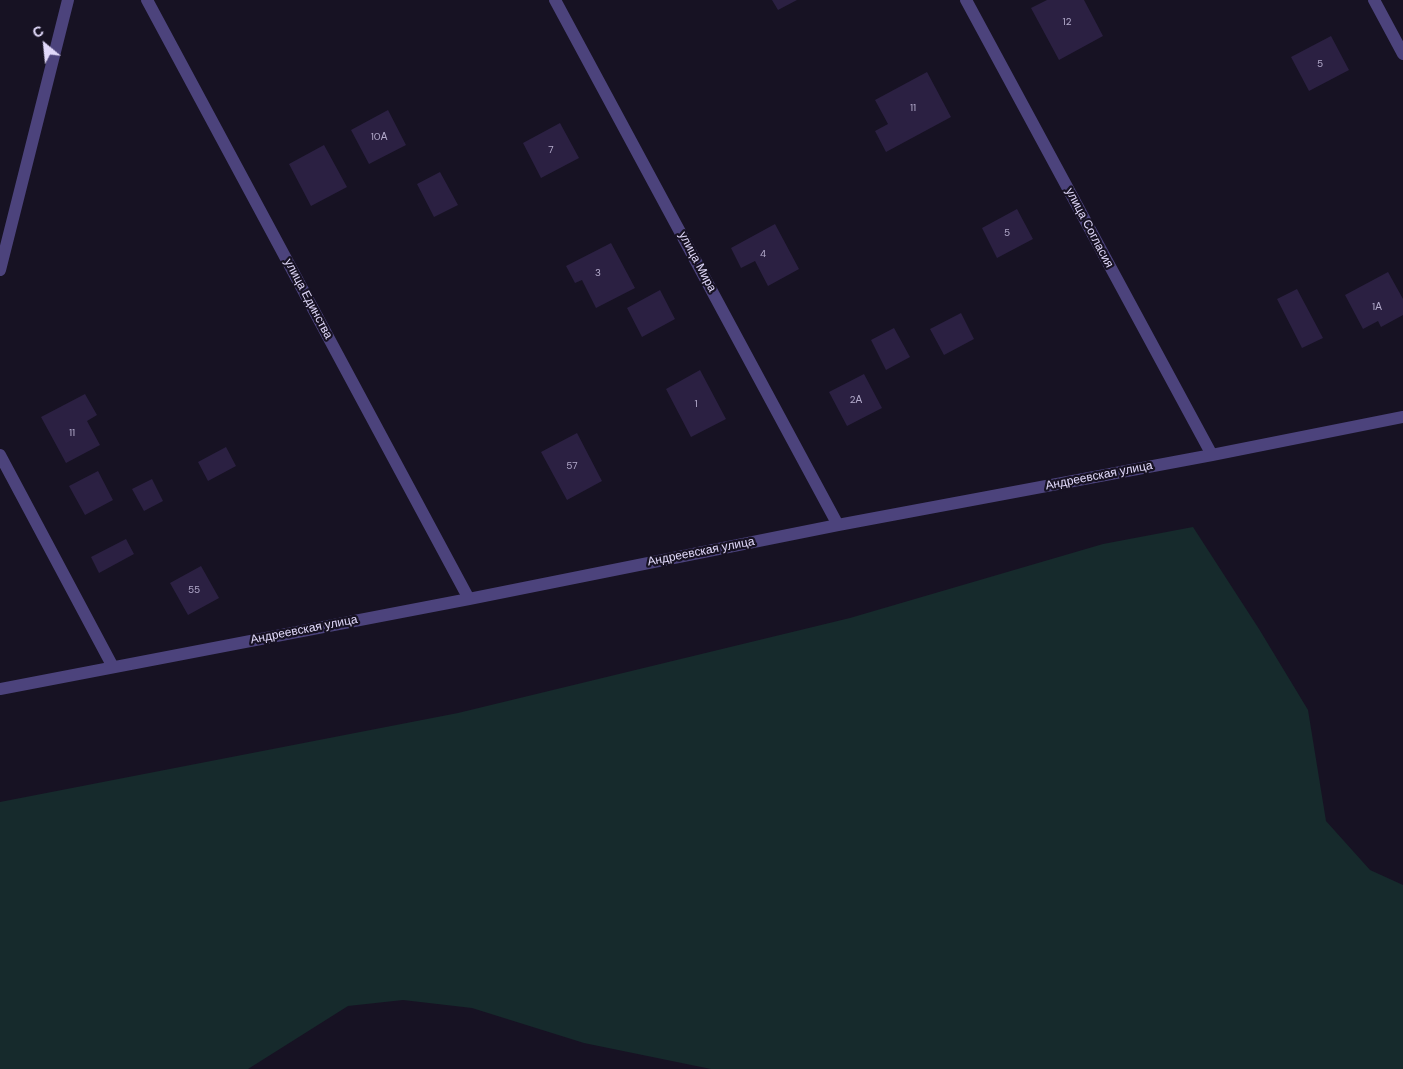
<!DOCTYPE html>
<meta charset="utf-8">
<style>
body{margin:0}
#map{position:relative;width:1403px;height:1069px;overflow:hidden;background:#171223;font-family:"DM Sans",sans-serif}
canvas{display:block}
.north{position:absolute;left:20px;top:20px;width:50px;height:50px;-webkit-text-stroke:4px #171223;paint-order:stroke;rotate:332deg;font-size:14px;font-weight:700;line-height:20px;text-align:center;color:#e1d9fa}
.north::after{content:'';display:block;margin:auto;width:18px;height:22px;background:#e1d9fa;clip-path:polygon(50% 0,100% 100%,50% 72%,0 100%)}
</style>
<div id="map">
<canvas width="1403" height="1069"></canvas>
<div class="north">С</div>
</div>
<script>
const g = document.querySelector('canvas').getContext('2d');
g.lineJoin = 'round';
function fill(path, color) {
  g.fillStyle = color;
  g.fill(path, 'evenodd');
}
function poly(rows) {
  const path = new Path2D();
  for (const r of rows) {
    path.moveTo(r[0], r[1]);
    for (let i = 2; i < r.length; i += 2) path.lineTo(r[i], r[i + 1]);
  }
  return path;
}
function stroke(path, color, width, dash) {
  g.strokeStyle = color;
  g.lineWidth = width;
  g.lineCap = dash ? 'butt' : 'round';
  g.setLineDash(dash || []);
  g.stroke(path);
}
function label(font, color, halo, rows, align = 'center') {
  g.font = font + ' "DM Sans",sans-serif';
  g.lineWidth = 4.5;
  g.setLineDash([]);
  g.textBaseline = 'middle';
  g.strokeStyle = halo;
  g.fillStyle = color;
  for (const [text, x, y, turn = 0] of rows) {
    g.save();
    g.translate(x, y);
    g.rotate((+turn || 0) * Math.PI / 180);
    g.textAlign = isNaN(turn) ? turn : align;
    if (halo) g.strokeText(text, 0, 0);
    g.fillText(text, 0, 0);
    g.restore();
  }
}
const green = poly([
 [1193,527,1259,629,1308,710,1326,821,1370,870,1403,885,1403,1069,711,1069,584,1043,472,1008,403,1000,348,1006,248,1069,0,1069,0,802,458,713,850,618,1103,544]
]);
const building = poly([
 [772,0,797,0,778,10],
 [1047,0,1084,0,1103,36,1059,60,1031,8],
 [1331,36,1349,70,1309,91,1291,57],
 [927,72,951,117,886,152,875,131,888,124,875,100],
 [388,110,406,145,369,164,351,130],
 [560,123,579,158,541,178,523,143],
 [324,145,347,187,311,206,289,164],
 [440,172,458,205,434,217,417,184],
 [1017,209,1033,239,997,258,982,228],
 [775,224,799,269,768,286,755,261,741,268,731,248],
 [611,243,635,288,596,308,582,280,575,283,566,266],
 [1388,272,1403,299,1403,315,1381,327,1378,321,1363,329,1345,295],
 [1297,289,1323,338,1302,348,1277,299],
 [660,290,675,319,642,337,627,308],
 [961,313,974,339,944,355,930,329],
 [894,328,910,357,886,370,871,340],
 [700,370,726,419,691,437,666,389],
 [864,374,882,408,847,426,829,392],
 [85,394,97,415,87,421,100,445,66,463,41,417],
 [577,433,602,481,567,500,541,452],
 [226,447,236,466,208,481,198,462],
 [98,471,113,500,85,515,69,486],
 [152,479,163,501,144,511,132,489],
 [126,539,134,554,99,573,91,557],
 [201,566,219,598,188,615,170,583]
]);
const minor = poly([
 [147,0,469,599],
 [555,0,838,525],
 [966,0,1212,455],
 [1374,0,1403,54],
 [0,270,68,0],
 [0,455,113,667],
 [0,689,469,599,838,525,1212,455,1403,417]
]);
const numberNames = [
 ["12",1067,22],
 ["5",1320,64],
 ["11",913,108],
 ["10А",379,137],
 ["7",551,150],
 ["5",1007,233],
 ["4",763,254],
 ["3",598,273],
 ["1А",1377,307],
 ["2А",856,400],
 ["1",696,404],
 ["11",72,433],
 ["57",572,466],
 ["55",194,590]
];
const streetNames = [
 ["улица Согласия",1089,228,62],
 ["улица Мира",697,262,62],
 ["улица Единства",308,299,62],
 ["Андреевская улица",1099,476,-11],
 ["Андреевская улица",701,552,-11],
 ["Андреевская улица",304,630,-11]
];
fill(green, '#162a2c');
fill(building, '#2b2042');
stroke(minor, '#4c437c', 12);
label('10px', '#b4abcc', null, numberNames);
label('12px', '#e1d9fa', '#171223', streetNames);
</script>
